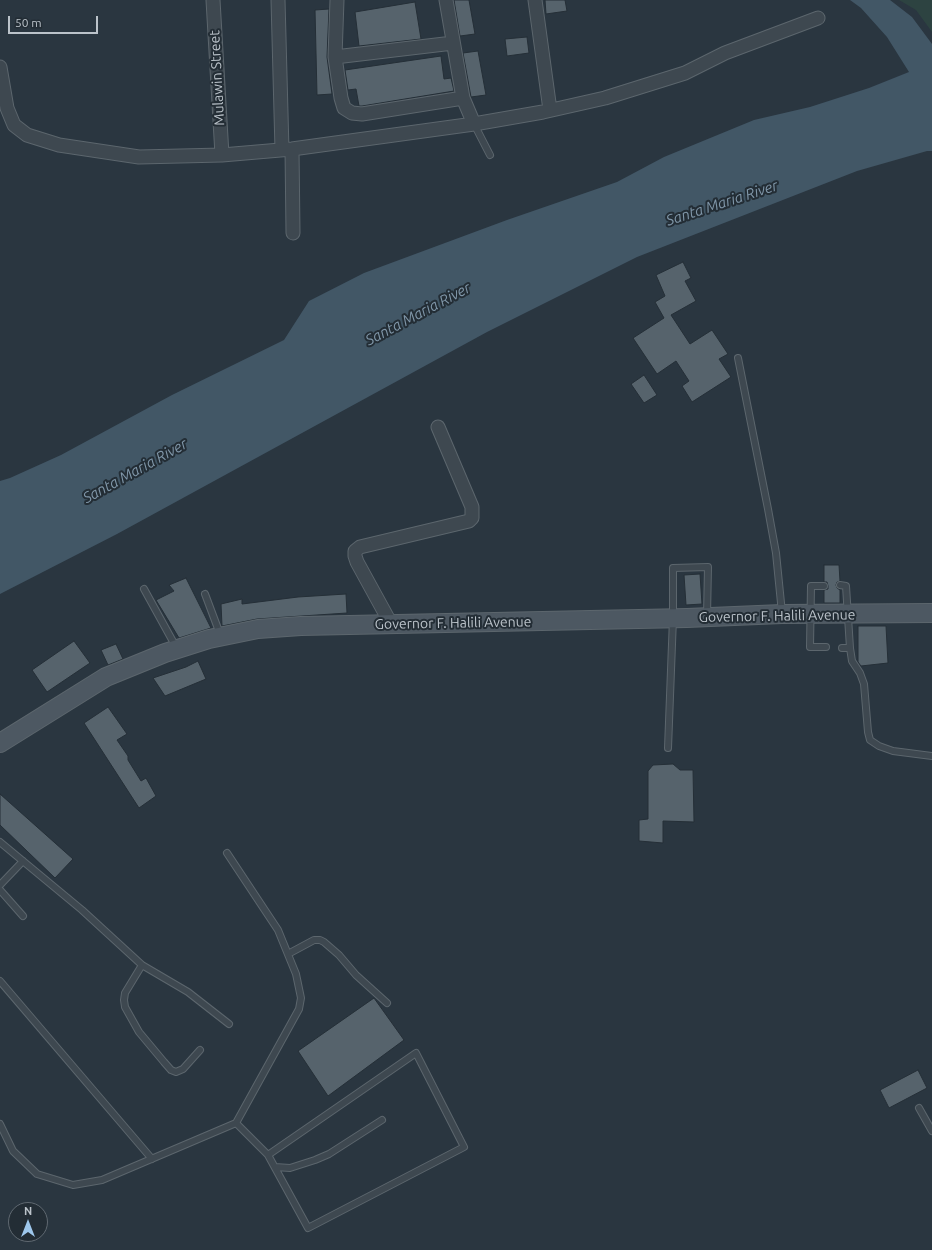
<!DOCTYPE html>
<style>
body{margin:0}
#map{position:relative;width:932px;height:1250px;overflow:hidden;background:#2a3640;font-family:Ubuntu,sans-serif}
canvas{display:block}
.north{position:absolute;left:8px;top:1202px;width:40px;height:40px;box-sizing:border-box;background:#232d35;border:1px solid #606971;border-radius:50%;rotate:0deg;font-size:11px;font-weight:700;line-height:16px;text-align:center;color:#bbc3ca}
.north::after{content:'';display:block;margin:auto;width:14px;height:18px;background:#9ec7ec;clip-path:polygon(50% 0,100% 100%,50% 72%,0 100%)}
.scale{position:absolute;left:8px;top:16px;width:90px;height:18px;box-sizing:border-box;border:2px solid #bbc3ca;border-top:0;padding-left:5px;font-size:12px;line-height:14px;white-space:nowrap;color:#bbc3ca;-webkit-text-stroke:3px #232d35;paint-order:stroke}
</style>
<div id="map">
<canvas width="932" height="1250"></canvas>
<div class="north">N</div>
<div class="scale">50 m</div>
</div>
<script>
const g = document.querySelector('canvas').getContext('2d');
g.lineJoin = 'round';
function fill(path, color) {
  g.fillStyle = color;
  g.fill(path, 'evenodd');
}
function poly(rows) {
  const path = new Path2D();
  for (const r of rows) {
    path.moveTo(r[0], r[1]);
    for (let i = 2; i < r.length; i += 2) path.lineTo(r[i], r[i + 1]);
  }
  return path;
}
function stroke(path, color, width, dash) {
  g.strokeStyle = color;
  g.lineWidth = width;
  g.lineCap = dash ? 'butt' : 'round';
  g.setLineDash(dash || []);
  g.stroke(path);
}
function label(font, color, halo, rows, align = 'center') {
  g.font = font + ' Ubuntu,sans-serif';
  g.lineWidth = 4;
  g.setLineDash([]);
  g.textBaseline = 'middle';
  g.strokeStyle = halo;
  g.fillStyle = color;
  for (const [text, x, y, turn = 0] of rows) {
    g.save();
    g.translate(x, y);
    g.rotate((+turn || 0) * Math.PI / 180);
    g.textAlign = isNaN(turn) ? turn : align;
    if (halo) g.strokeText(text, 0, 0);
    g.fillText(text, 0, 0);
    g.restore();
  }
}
const green = poly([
 [899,0,932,0,932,32,916,10]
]);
const water = poly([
 [850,0,890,0,912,17,932,44,932,151,927,151,857,171,637,257,487,332,117,534,0,594,0,481,10,478,61,455,172,395,284,340,309,301,364,273,507,220,617,182,664,157,754,120,810,107,869,88,909,72,887,37,861,8]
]);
const building = poly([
 [454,0,469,0,475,34,460,36,454,0],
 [545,0,565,0,567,11,546,14,545,0],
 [415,2,421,39,359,46,355,12,415,2],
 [329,9,327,57,332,94,317,95,315,10,329,9],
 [527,37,529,53,507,56,505,39,527,37],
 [478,51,486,95,471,97,463,53,478,51],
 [441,56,444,79,451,78,454,91,362,106,359,106,356,89,348,90,345,70,441,56],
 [683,262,691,278,685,281,696,301,671,315,690,344,712,330,728,354,719,359,731,377,692,402,682,386,689,381,676,361,657,374,633,338,664,318,655,302,665,296,656,275,683,262],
 [644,375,657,395,644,403,631,384,644,375],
 [824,565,839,565,840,581,837,582,836,585,837,588,840,590,840,603,824,603,824,590,828,589,828,586,827,582,824,582,824,565],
 [700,574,702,604,686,605,684,575,700,574],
 [186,578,211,628,179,638,156,600,174,591,169,585,186,578],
 [346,594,347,613,257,619,222,626,221,604,242,599,242,604,298,597,346,594],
 [858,626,886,626,888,663,861,666,858,662,858,626],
 [74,641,90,663,47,692,32,670,74,641],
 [116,644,123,659,108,665,101,650,116,644],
 [198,661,206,679,165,696,153,678,186,667,198,661],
 [108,707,127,734,117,740,128,756,128,760,141,781,146,778,156,796,139,808,84,723,108,707],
 [673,764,680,770,693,770,694,822,663,821,663,843,639,841,639,820,648,819,648,771,653,765,673,764],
 [0,794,73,859,55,878,0,825,0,794],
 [374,998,404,1040,328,1096,298,1051,374,998],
 [918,1070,927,1088,889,1108,880,1090,918,1070]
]);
const service = poly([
 [474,124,490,155],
 [738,358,768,509,776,553,782,613],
 [840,585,846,586,850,648,842,648],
 [824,586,811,586,810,647,826,647],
 [144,589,176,647],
 [205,594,220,634],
 [850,648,852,661,860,673,864,684,868,732,870,740,879,746,893,751,932,756],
 [668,748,673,618,673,568,708,567,707,616],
 [0,842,82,910,142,965,188,992,229,1024],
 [0,885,23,861],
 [0,890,23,916],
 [288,954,314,940,320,940,324,942,339,955,356,975,387,1003],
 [142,965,125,993,124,1000,125,1007,139,1032,164,1062,171,1070,176,1072,183,1069,200,1050],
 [0,981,152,1159],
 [919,1108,932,1131],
 [236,1123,268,1155,308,1228,464,1147,416,1053,268,1155],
 [0,1124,13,1151,37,1174,73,1185,102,1180,236,1123,299,1009,301,998,296,974,278,930,227,853],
 [275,1167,290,1168,315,1160,329,1154,382,1120]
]);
const minor = poly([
 [213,0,222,155],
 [278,0,282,150],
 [337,0,335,57,341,98,344,108,352,113,362,114,463,98],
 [446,0,463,98,474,124],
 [535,0,550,110],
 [335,57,453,43],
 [0,67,7,108,14,125,27,135,59,145,139,157,222,155,292,149,474,124,543,112,605,98,685,73,725,53,818,18],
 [292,149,293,233],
 [391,624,357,562,355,556,355,551,360,547,469,521,472,518,472,507,438,427]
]);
const secondary = poly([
 [0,743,106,677,165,653,209,639,258,629,301,626,687,618,782,614,932,613]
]);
const streetNames = [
 ["Mulawin Street",217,78,-93],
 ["Governor F. Halili Avenue",777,616,-1],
 ["Governor F. Halili Avenue",453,623,-1]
];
const waterNames = [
 ["Santa Maria River",722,203,-18],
 ["Santa Maria River",418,314,-28],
 ["Santa Maria River",135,471,-29]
];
fill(green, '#2d4341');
fill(water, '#425766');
fill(building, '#56636c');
stroke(building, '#252f37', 1);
stroke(service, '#5c666d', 8);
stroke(minor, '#5c666d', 15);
stroke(secondary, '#5c666d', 20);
stroke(service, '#3e4850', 6);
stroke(minor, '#3e4850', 13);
stroke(secondary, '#4d5862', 18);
label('14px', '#bbc3ca', '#232d35', streetNames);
label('italic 15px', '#8097a9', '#232d35', waterNames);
</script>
